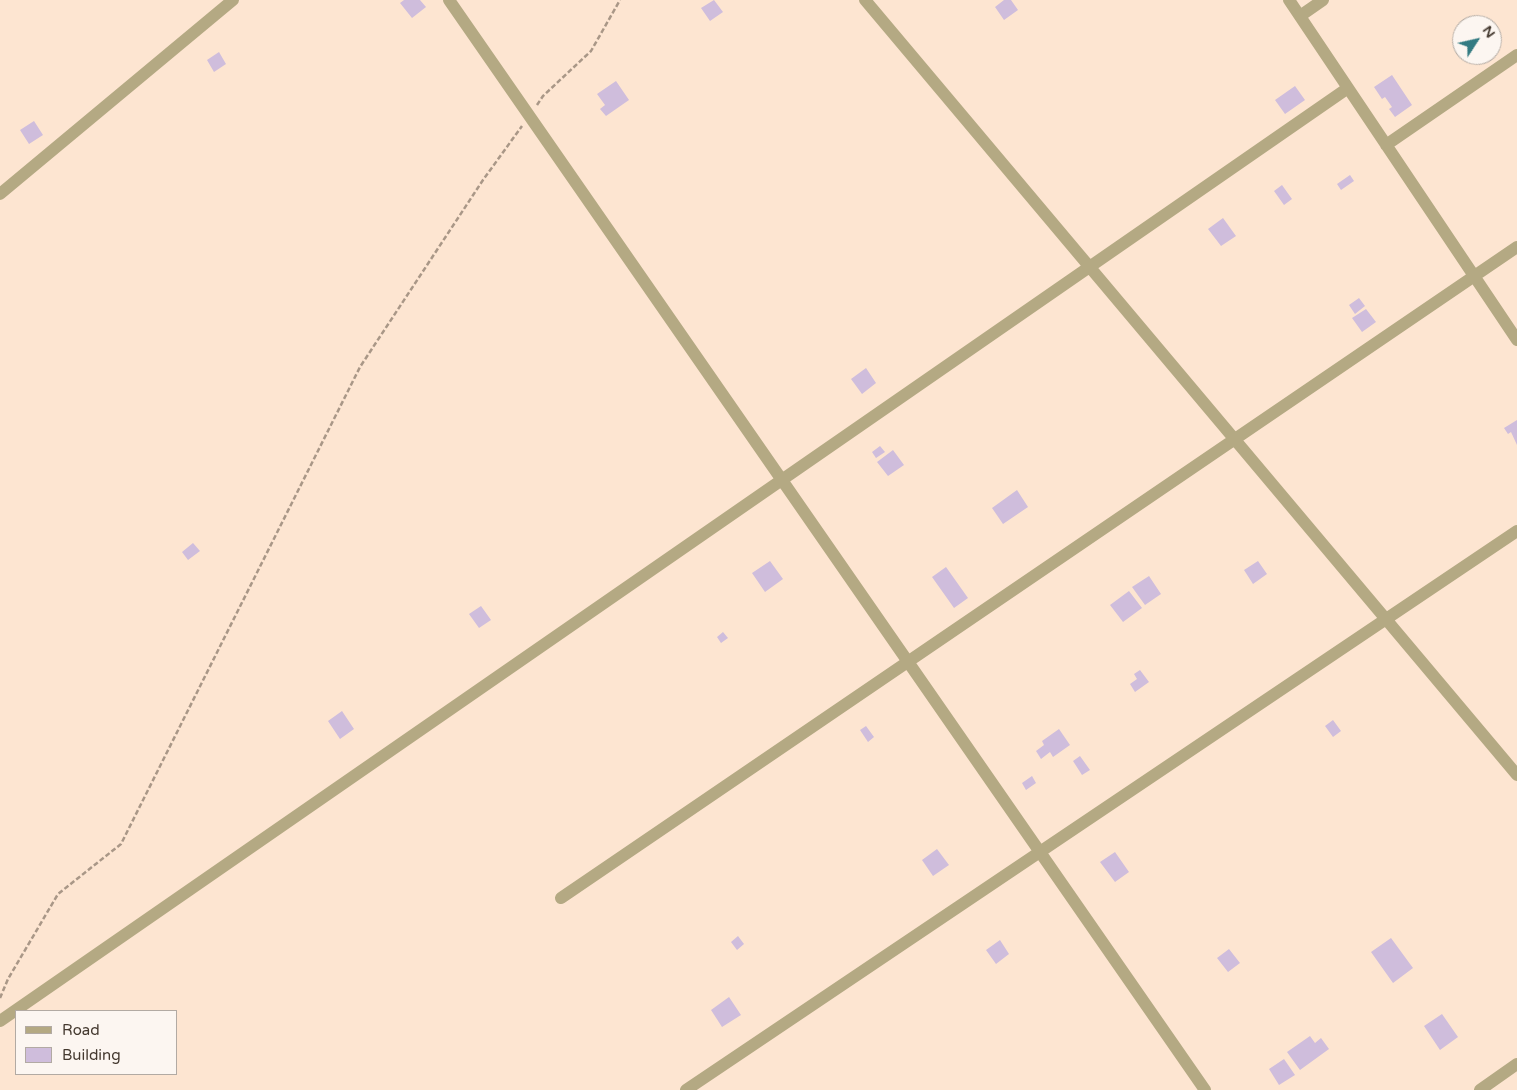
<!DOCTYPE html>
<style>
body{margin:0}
#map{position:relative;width:1517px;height:1090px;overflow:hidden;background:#fde5d1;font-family:"Varela Round",sans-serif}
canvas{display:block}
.legend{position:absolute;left:15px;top:1010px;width:162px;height:65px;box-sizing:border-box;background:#fcf6f1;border:1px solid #b2aaa3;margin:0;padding:6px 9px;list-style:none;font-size:15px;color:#44392f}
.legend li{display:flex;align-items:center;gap:10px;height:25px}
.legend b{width:25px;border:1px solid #b2aaa3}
.north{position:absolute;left:1452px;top:15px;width:50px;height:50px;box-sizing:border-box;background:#fcf6f1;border:1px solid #b2aaa3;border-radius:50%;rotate:55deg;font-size:14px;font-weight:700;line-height:20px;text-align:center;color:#44392f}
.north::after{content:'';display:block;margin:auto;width:18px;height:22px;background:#337b82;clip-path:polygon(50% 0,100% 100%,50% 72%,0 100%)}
</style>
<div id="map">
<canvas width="1517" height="1090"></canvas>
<ul class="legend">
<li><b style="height:6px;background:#b4a983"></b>Road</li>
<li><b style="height:14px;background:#cfbddc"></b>Building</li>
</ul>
<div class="north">N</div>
</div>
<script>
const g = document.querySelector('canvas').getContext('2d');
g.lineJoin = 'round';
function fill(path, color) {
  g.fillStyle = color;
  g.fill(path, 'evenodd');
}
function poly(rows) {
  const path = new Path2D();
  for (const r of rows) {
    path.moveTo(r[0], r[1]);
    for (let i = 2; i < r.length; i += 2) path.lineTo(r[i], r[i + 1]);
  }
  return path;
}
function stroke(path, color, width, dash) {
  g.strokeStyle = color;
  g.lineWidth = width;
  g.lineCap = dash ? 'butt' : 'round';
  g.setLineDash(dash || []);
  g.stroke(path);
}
const building = poly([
 [404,0,420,0,426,7,412,18,400,3],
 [714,0,723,12,710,21,701,8],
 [1004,0,1011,0,1018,10,1004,20,995,7],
 [219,52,226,64,214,72,207,60],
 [1392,75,1412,105,1395,117,1389,109,1392,107,1385,97,1382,99,1374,87],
 [616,81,629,100,606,116,600,109,605,105,597,94],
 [1295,86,1305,100,1285,114,1275,100],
 [34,121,43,135,29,144,20,130],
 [1350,175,1354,181,1341,190,1337,184],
 [1282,185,1292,199,1284,205,1274,191],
 [1223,218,1236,236,1221,246,1208,229],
 [1359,298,1365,306,1355,314,1349,305],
 [1366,309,1376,322,1362,332,1352,318],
 [866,368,876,383,862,394,851,379],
 [1517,420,1517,445,1511,432,1508,434,1504,428],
 [880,446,885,452,876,458,872,452],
 [893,450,904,465,888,476,877,462],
 [1017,490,1028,507,1003,524,992,508],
 [193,543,200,551,188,560,182,552],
 [770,561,783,579,765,592,752,573],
 [1258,561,1267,574,1253,584,1244,570],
 [946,567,968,598,954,608,932,577],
 [1149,576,1161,594,1145,605,1132,587],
 [1129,591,1142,608,1123,622,1110,605],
 [481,606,491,620,479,628,469,614],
 [723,632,728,638,721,643,717,637],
 [1140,670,1149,682,1135,692,1130,684,1137,679,1134,674],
 [342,711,354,729,340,739,328,721],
 [1333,720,1341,731,1333,737,1325,726],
 [866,726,874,737,868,742,860,730],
 [1059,729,1070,745,1053,757,1050,752,1041,759,1036,751,1044,745,1042,741],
 [1080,756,1090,770,1082,775,1073,761],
 [1032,776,1036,783,1026,790,1022,783],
 [937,849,949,865,933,876,922,860],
 [1115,852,1129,872,1115,882,1100,862],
 [738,936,744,944,737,950,731,942],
 [1391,938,1413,968,1393,983,1371,952],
 [1000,940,1009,954,996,964,986,950],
 [1229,949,1240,963,1228,972,1217,958],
 [729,997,741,1015,722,1027,711,1010],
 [1442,1014,1458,1037,1440,1050,1424,1026],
 [1310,1036,1315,1043,1321,1038,1329,1049,1300,1070,1287,1052],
 [1284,1059,1295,1075,1279,1085,1269,1069]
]);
const path = poly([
 [537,105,543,96,591,51,620,0],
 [0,998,8,979,58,894,121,844,360,367,483,180,522,126]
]);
const street = poly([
 [449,0,1205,1090],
 [865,0,1517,775],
 [1289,0,1517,340],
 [1300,16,1323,0],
 [1386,145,1517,55],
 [0,194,233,0],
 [561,898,1517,247],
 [0,1021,1348,88],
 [686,1090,1517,531],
 [1480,1090,1517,1064]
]);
fill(building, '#cfbddc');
stroke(path, '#a99787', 2.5, [5, 2.5]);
stroke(street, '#b4a983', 12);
</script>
